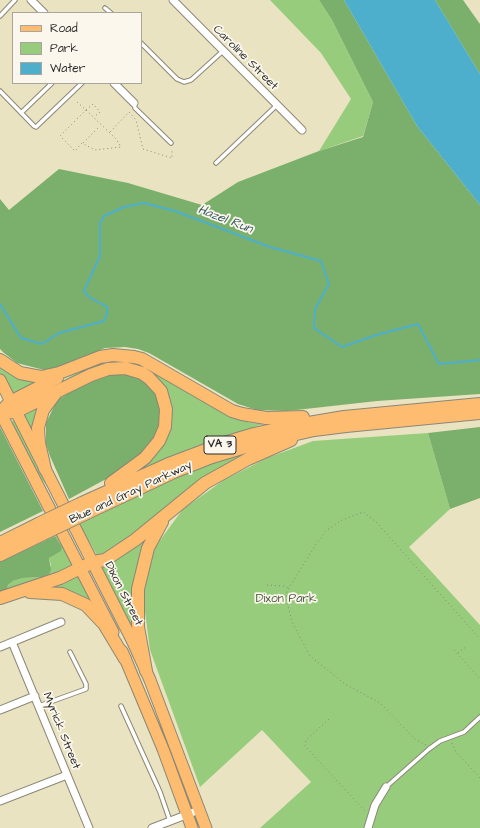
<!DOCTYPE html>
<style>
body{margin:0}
#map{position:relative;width:480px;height:828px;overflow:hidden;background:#eae3c1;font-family:"Architects Daughter",sans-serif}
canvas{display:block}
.legend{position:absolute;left:12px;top:12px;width:130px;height:72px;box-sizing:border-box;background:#fbf7ec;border:1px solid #a8a59f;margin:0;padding:5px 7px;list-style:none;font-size:12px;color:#2b2b2b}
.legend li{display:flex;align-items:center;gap:8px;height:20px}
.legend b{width:20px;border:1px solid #a8a59f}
</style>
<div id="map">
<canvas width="480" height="828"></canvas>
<ul class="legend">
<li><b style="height:5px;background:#fdbc70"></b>Road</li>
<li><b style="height:11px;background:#98cc7d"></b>Park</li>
<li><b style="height:11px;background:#4eafcd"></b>Water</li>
</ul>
</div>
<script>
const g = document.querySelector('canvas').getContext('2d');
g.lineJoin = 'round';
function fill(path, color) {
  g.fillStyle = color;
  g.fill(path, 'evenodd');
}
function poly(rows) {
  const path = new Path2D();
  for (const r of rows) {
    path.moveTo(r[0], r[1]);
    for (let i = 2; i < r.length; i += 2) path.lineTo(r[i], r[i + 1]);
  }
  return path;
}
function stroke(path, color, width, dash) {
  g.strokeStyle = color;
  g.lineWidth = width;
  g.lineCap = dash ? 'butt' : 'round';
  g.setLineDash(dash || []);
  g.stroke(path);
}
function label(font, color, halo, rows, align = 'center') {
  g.font = font + ' "Architects Daughter",sans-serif';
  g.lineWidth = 3.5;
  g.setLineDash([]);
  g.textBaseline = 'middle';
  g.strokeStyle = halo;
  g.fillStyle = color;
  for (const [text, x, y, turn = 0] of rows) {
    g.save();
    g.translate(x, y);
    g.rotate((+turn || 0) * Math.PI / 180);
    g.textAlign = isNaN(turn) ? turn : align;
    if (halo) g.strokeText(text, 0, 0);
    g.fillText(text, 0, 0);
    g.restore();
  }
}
const green = poly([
 [270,0,319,0,332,20,373,102,363,136,319,151,351,99,321,53],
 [111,360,138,363,227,415,251,423,263,424,196,447,143,469,141,466,152,377,20,403,92,365],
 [0,365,44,380,12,396,0,373],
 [40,404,34,440,22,414],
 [13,419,14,420,48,485,47,486,37,474,19,439,12,423],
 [428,433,450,509,409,547,480,625,480,828,260,828,311,782,262,730,200,787,150,650,143,597,152,551,183,509,224,480,267,458,313,441],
 [257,448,118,547,98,557,79,524,176,477,230,456],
 [155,527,134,586,132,605,136,638,101,566],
 [58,534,75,567,7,590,8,585,13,581,23,578,44,577,51,565,49,558,62,547,55,536],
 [78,573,97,609,50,587]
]);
const forest = poly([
 [319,0,344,0,417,126,480,205,480,394,377,401,287,411,257,410,238,404,149,353,138,349,125,347,105,348,69,364,44,370,17,363,4,353,0,349,0,199,9,210,59,169,128,183,202,205,238,182,319,151,363,137,373,102,332,20],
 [435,0,463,0,480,24,480,74],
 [114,372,135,375,159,393,164,422,146,451,121,471,69,499,50,456,46,444,46,423,57,400,95,377],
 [0,427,43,511,0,532],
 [480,427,480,498,450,509,428,433],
 [55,536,62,547,61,551,49,558,51,570,49,574,44,577,23,578,13,581,8,585,7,590,0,595,0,562]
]);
const water = poly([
 [344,0,435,0,480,74,480,205,417,126]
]);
const stream = poly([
 [0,304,21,338,42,344,59,333,104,321,107,314,107,307,89,297,84,291,100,256,100,223,104,216,124,207,144,203,175,211,270,247,321,261,329,284,315,309,314,328,342,347,376,335,418,324,439,364,480,360]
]);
const path = poly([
 [77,102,86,110,93,104,100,112,94,117],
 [86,110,116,139,121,147,95,150,82,143,75,151,60,136,86,110],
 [110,132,129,112,136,120,143,149,172,158,172,149],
 [83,143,100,126],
 [267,585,283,586,288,588],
 [454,650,480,679],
 [458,653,467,646],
 [329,719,306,740,305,746,365,811],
 [452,743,456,752,480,778],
 [426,745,415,739,380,703,345,684,310,656,293,624,286,599,287,591,316,544,327,530,342,520,363,512,376,522,480,639]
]);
const service = poly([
 [105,8,111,13],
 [0,16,15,0],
 [141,43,177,79,184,82,191,80,223,51],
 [0,91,34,126,36,127,82,83],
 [134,103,135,108,171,143],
 [21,113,52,83],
 [216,163,277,105],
 [39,706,86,689,86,684,70,652],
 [121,706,160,792,170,821],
 [386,787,429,749,440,741,464,732,480,717]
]);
const minor = poly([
 [31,0,44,13],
 [173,0,302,130],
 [114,83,134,103],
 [12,642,89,828],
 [0,647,61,622],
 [0,710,35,696],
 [0,801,67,775],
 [152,828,199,810],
 [368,828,375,805,386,787]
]);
const primary = poly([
 [0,380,133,642,150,680,206,828],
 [0,412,113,632],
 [122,651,163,749,192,828]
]);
const trunk = poly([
 [0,360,20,373,41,377,59,373,100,357,113,355,134,357,142,359,232,411,242,414,266,418,303,417],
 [0,413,15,412,91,375,108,369,125,368,142,373,149,378,161,391,166,409,165,427,159,441,145,458,111,483],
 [0,413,10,402,57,378],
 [45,469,39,443,38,428,43,410,55,394],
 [82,503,171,463,224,443,254,434,285,427,344,417,480,404],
 [87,513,174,472,212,457,262,442,314,430,346,426,480,413],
 [0,543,38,524],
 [0,555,43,534],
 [30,592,62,594,86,605,104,624,125,659],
 [0,598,60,578,93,562,105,560,135,540,205,483,248,459,291,440],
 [146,671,138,627,138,589,148,548,162,522]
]);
const trunkBridge = poly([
 [38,524,82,503],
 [43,534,87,513]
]);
const shields = [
 [220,445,32]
];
const shieldNames = [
 ["VA 3",220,445]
];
const streetNames = [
 ["Caroline Street",245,58,45],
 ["Blue and Gray Parkway",131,493,-25],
 ["Dixon Street",123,594,63],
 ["Myrick Street",61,731,68]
];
const parkNames = [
 ["Dixon Park",286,599]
];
const waterNames = [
 ["Hazel Run",225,220,21]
];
fill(green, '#98cc7d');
fill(forest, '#7ab06c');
fill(water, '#4eafcd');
stroke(stream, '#4eafcd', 2);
stroke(service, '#8a8776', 5.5);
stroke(minor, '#8a8776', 9);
stroke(primary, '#8a8776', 13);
stroke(trunk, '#8a8776', 14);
stroke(path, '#8a8776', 1, [1, 3]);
stroke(service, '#fff', 3.5);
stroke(minor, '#fff', 7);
stroke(primary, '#fdbc70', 11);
stroke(trunk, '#fdbc70', 12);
stroke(trunkBridge, '#8a8776', 14, []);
stroke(trunkBridge, '#fdbc70', 12);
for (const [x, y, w] of shields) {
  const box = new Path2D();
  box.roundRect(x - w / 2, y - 9, w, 18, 3);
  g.fillStyle = '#fbf7ec';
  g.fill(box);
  stroke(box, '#2b2b2b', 1);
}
label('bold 11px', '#2b2b2b', null, shieldNames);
label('12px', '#2b2b2b', '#fbf7ec', streetNames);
label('12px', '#4c5b44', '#fbf7ec', parkNames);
label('italic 13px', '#375964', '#fbf7ec', waterNames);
</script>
